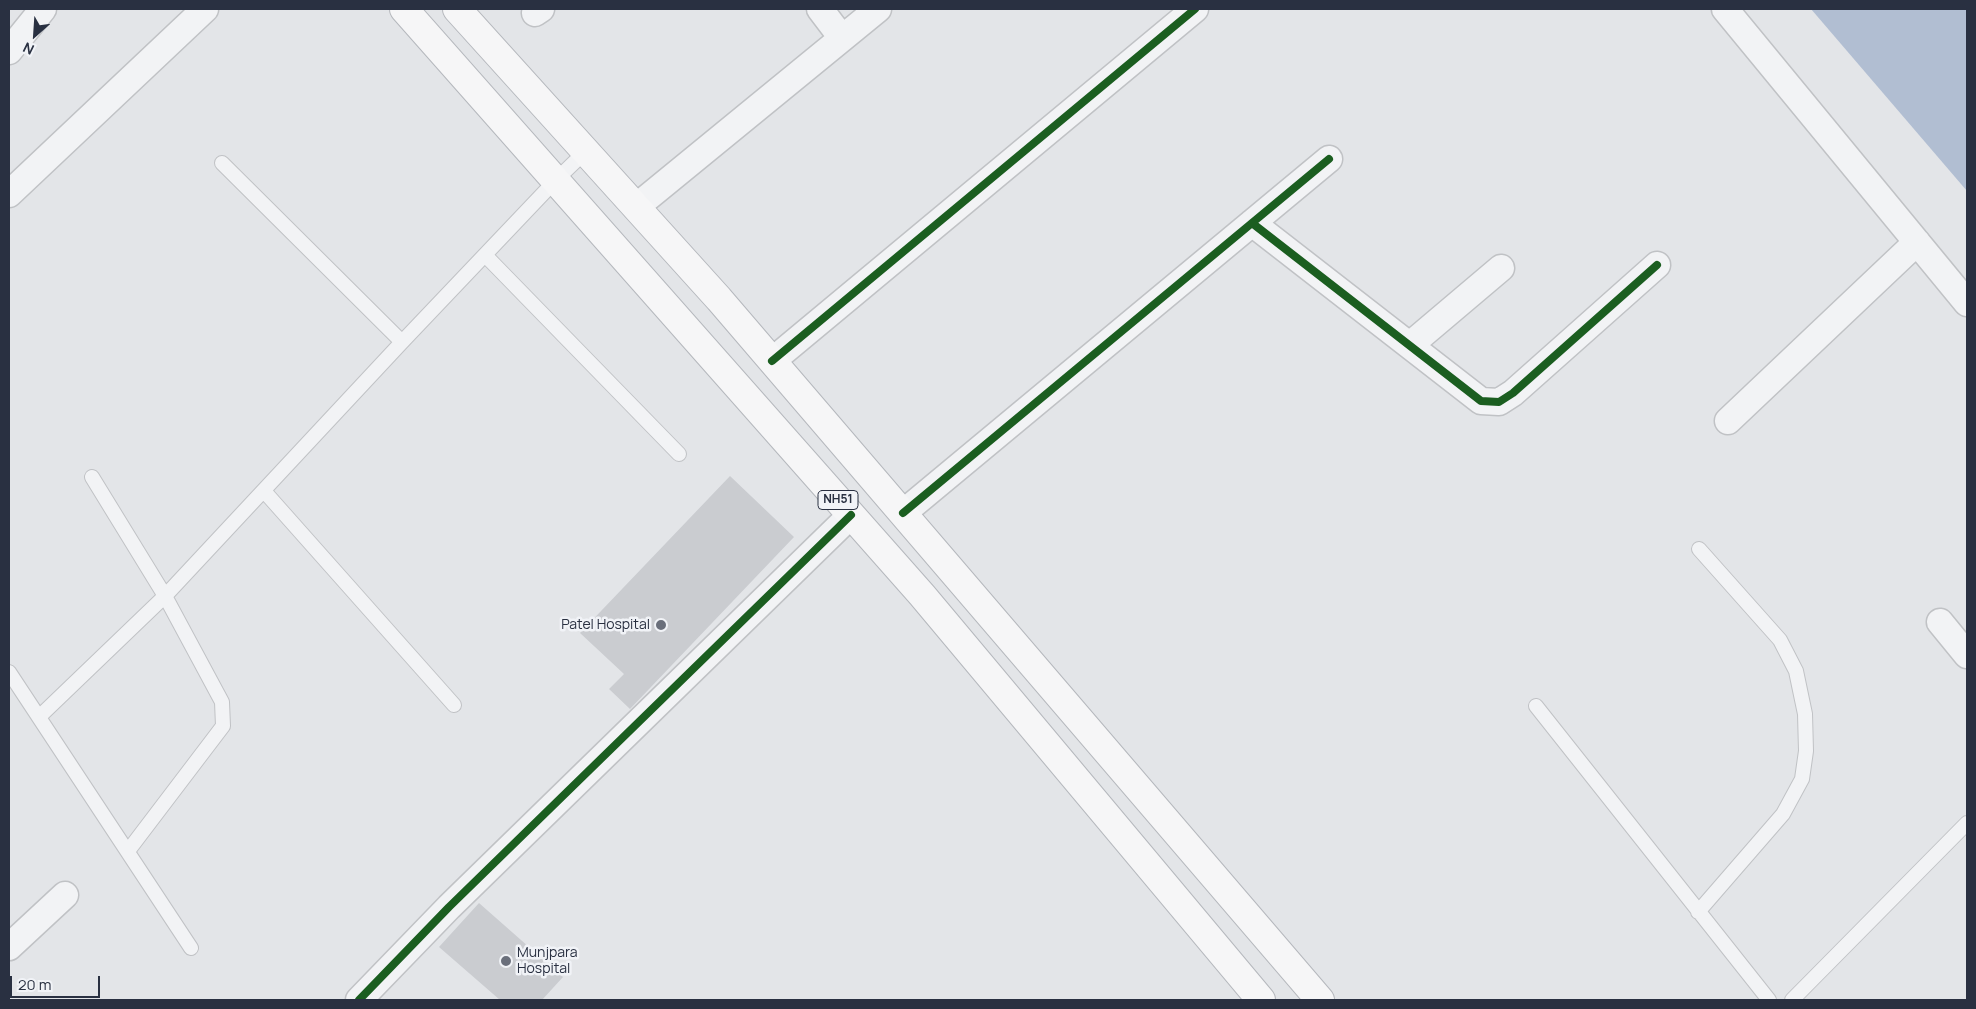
<!DOCTYPE html>
<style>
body{margin:0}
#map{position:relative;width:1976px;height:1009px;overflow:hidden;background:#e3e5e8;font-family:Manrope,sans-serif}
canvas{display:block}
.frame{position:absolute;inset:0;border:10px solid #293041;pointer-events:none}
.north{position:absolute;left:10px;top:10px;width:50px;height:50px;-webkit-text-stroke:4px #f1f3f7;paint-order:stroke;rotate:206deg;font-size:14px;font-weight:700;line-height:20px;text-align:center;color:#293041}
.north::after{content:'';display:block;margin:auto;width:18px;height:22px;background:#293041;clip-path:polygon(50% 0,100% 100%,50% 72%,0 100%)}
.scale{position:absolute;left:10px;top:976px;width:90px;height:22px;box-sizing:border-box;border:2px solid #293041;border-top:0;padding-left:6px;font-size:15px;line-height:18px;white-space:nowrap;color:#293041;-webkit-text-stroke:4px #f1f3f7;paint-order:stroke}
</style>
<div id="map">
<canvas width="1976" height="1009"></canvas>
<div class="frame"></div>
<div class="north">N</div>
<div class="scale">20 m</div>
</div>
<script>
const g = document.querySelector('canvas').getContext('2d');
g.lineJoin = 'round';
function fill(path, color) {
  g.fillStyle = color;
  g.fill(path, 'evenodd');
}
function poly(rows) {
  const path = new Path2D();
  for (const r of rows) {
    path.moveTo(r[0], r[1]);
    for (let i = 2; i < r.length; i += 2) path.lineTo(r[i], r[i + 1]);
  }
  return path;
}
function stroke(path, color, width, dash) {
  g.strokeStyle = color;
  g.lineWidth = width;
  g.lineCap = dash ? 'butt' : 'round';
  g.setLineDash(dash || []);
  g.stroke(path);
}
function label(font, color, halo, rows, align = 'center') {
  g.font = font + ' Manrope,sans-serif';
  g.lineWidth = 5;
  g.setLineDash([]);
  g.textBaseline = 'middle';
  g.strokeStyle = halo;
  g.fillStyle = color;
  for (const [text, x, y, turn = 0] of rows) {
    g.save();
    g.translate(x, y);
    g.rotate((+turn || 0) * Math.PI / 180);
    g.textAlign = isNaN(turn) ? turn : align;
    if (halo) g.strokeText(text, 0, 0);
    g.fillText(text, 0, 0);
    g.restore();
  }
}
const water = poly([
 [1811,9,1967,9,1967,191]
]);
const building = poly([
 [730,476,794,537,630,709,609,689,624,674,580,633],
 [479,903,563,977,542,1000,500,1000,439,947]
]);
const lane = poly([
 [222,163,402,342],
 [485,255,679,454],
 [92,477,165,596,222,702,223,726,128,851],
 [264,491,454,705],
 [9,672,191,948],
 [1536,706,1769,1000],
 [39,717,165,596,402,342,556,180,586,151],
 [1698,912,1783,814,1802,779,1806,751,1805,714,1796,671,1780,640,1699,549],
 [1792,1000,1967,823]
]);
const street = poly([
 [820,9,842,38],
 [1725,9,1967,303],
 [535,13,541,9],
 [9,51,43,9],
 [9,194,205,9],
 [636,207,878,9],
 [1252,223,1481,401,1499,402,1513,393,1657,265],
 [1410,345,1501,268],
 [772,361,1195,9],
 [1728,421,1917,242],
 [903,513,1329,159],
 [1940,622,1967,655],
 [9,947,65,895],
 [359,1000,449,907,851,515]
]);
const highway = poly([
 [404,9,922,595,1261,1000],
 [457,9,719,299,1320,1000]
]);
const cycleway = poly([
 [1252,223,1481,401,1499,402,1513,393,1657,265],
 [772,361,1195,9],
 [903,513,1329,159],
 [359,1000,449,907,851,515]
]);
const markers = [
 [661,625,6,"#6a6f7b"],
 [506,961,6,"#6a6f7b"]
];
const shields = [
 [838,500,40]
];
const shieldNames = [
 ["NH51",838,500]
];
const poiNames = [
 ["Patel Hospital",650,625],
 ["Munjpara",517,953,"left"],
 ["Hospital",517,969,"left"]
];
fill(water, '#b1bed2');
fill(building, '#caccd0');
stroke(lane, '#c0c2c5', 16);
stroke(street, '#c0c2c5', 29);
stroke(highway, '#b5b8bd', 30);
stroke(lane, '#f2f3f5', 14);
stroke(street, '#f2f3f5', 26);
stroke(highway, '#f6f6f7', 28);
stroke(cycleway, '#1b5e20', 8);
for (const [x, y, r, color] of markers) {
  const dot = new Path2D();
  dot.arc(x, y, r, 0, 2 * Math.PI);
  g.fillStyle = color;
  g.fill(dot);
  stroke(dot, '#f1f3f7', 2);
}
for (const [x, y, w] of shields) {
  const box = new Path2D();
  box.roundRect(x - w / 2, y - 9.5, w, 19, 4);
  g.fillStyle = '#f1f3f7';
  g.fill(box);
  stroke(box, '#293041', 1);
}
label('bold 12px', '#293041', null, shieldNames);
label('14px', '#293041', '#f1f3f7', poiNames, 'right');
</script>
